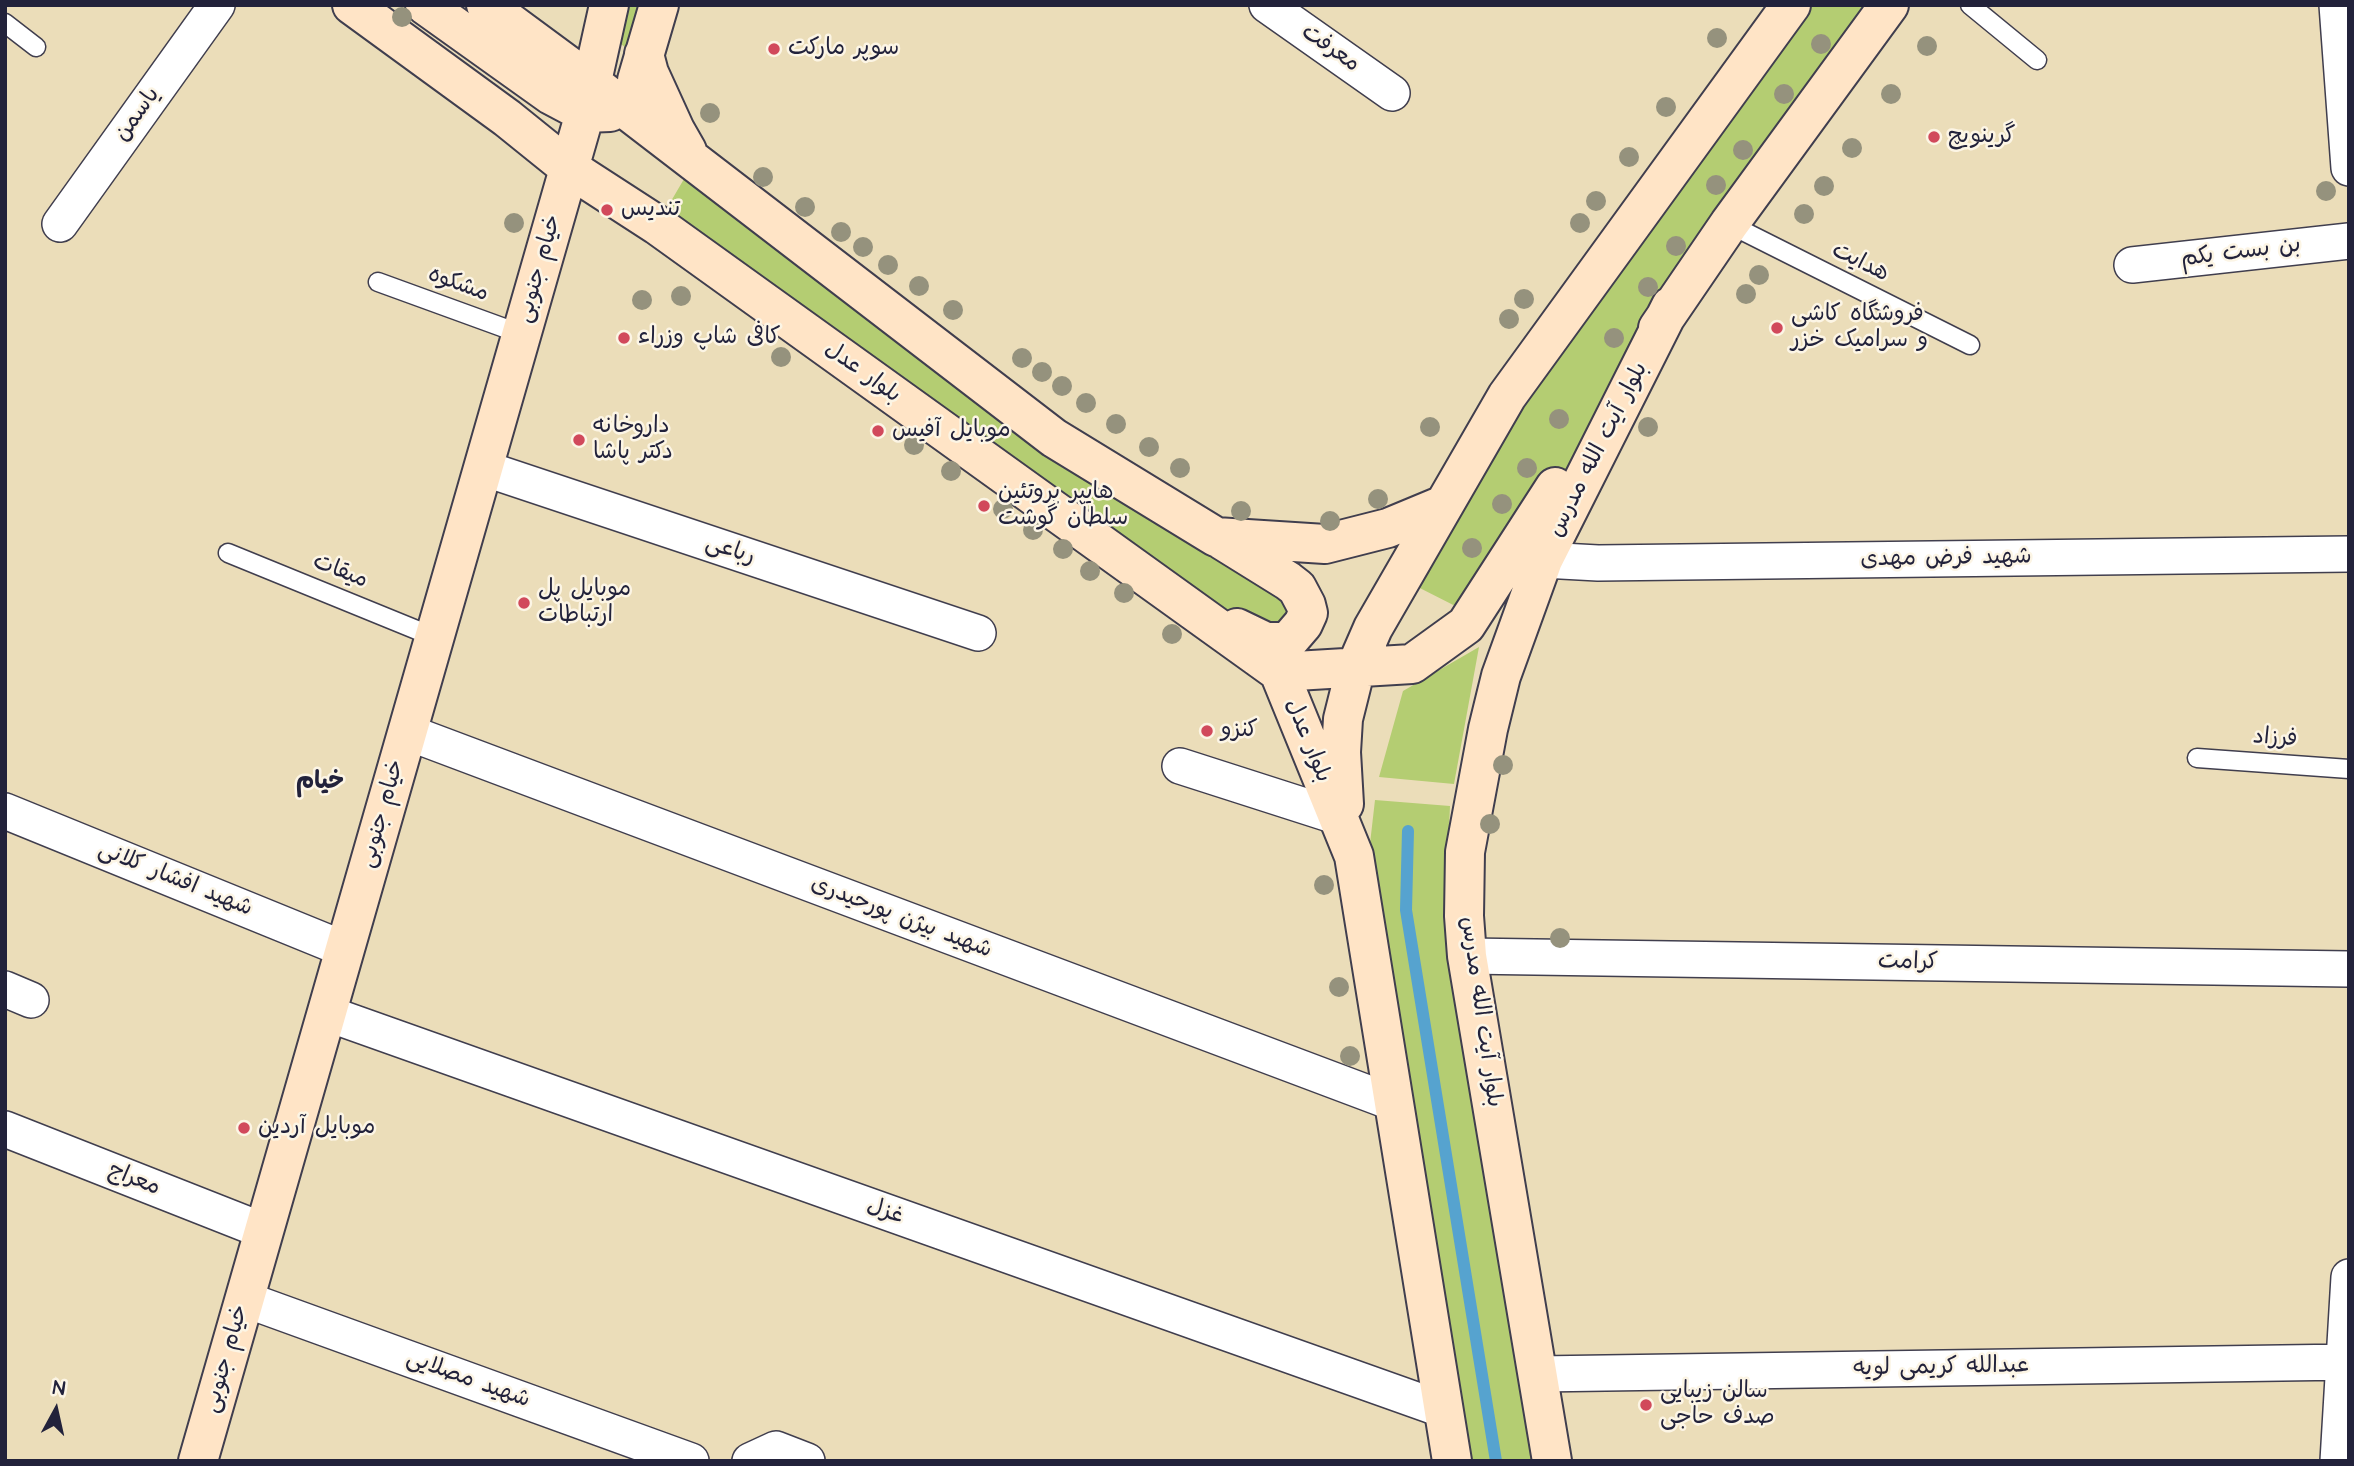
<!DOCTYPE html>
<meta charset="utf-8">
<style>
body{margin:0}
#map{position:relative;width:2354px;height:1466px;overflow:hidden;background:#ebddb9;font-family:"Architects Daughter",sans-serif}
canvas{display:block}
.frame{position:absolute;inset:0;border:7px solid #22223b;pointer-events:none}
.north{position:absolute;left:21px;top:1375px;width:70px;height:70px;-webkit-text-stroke:5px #fcf5e5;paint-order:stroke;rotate:8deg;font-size:19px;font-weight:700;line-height:28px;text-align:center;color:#22223b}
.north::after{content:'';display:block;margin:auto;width:24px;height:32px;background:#22223b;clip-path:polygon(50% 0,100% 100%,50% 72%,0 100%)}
</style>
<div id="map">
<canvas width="2354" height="1466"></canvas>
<div class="frame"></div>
<div class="north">N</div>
</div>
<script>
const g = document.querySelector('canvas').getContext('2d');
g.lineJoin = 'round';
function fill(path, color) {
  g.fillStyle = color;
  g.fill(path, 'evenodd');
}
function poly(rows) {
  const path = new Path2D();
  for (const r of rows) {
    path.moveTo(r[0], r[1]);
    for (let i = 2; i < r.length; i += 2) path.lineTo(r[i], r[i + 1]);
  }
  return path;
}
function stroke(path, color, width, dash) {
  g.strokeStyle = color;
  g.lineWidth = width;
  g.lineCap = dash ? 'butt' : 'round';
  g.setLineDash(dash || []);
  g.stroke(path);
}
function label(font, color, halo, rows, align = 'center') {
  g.font = font + ' "Architects Daughter","Playpen Sans Arabic",sans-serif';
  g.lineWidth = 5;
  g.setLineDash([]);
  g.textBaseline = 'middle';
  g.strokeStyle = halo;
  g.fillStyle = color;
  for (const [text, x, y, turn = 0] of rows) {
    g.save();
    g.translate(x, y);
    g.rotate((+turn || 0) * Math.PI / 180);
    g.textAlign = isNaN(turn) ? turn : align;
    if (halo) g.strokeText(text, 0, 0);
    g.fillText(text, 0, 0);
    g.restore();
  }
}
const green = poly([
 [609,5,659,5,643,60,604,32],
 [1791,5,1889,5,1671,306,1473,615,1402,579],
 [694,162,1302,596,1266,642,657,225],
 [1479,647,1454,784,1379,777,1403,691],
 [1375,800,1450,806,1445,918,1532,1461,1467,1461,1368,861]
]);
const stream = poly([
 [1408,831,1406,910,1496,1461]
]);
const lane = poly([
 [1970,5,2037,60],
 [5,23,36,47],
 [1729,224,1970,345],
 [378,282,521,334],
 [228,553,434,637],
 [2197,758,2349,769]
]);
const street = poly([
 [1267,5,1392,93],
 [2337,5,2349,168],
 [60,224,217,5],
 [2132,265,2349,241],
 [483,468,978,633],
 [1543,560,1598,563,2349,554],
 [407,732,1394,1103],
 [1180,766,1339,817],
 [5,811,344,949],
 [1467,956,2349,969],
 [5,989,31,1000],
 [326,1013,1444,1410],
 [5,1129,264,1231],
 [244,1299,691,1461],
 [1538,1374,2349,1362],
 [750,1461,776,1449,807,1461],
 [2338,1461,2349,1277]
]);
const secondary = poly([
 [352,5,507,118,569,168,657,225,1279,672,1354,856,1452,1461],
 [425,5,551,95,585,113,610,112],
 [486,5,593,84,1054,438,1216,537,1325,544,1388,528,1441,506],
 [644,54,649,73,675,130,687,151],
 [637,80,659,5],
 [1658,328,1729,224,1889,5],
 [1222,540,1288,581,1297,588,1306,605,1308,613,1303,624,1291,638,1284,642,1266,642,1237,628],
 [1279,672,1412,664,1466,625,1555,487],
 [1344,804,1341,752,1343,719,1356,667,1373,628,1507,396,1791,5],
 [198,1461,585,113,609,5],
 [1552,1461,1467,956,1464,916,1465,852,1488,729,1501,676,1543,560,1671,306]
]);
const trees = [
 [402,17],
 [1717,38],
 [1821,44],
 [1927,46],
 [1784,94],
 [1891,94],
 [1666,107],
 [710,113],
 [1852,148],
 [1743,150],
 [1629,157],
 [763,177],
 [1716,185],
 [1824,186],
 [2326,191],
 [1596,201],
 [805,207],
 [1804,214],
 [514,223],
 [1580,223],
 [841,232],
 [1676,246],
 [863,247],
 [888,265],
 [1759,275],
 [919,286],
 [1648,287],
 [1746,294],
 [681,296],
 [1524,299],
 [642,300],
 [953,310],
 [1509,319],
 [1614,338],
 [781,357],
 [1022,358],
 [1042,372],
 [1062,386],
 [1086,403],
 [1559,419],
 [1116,424],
 [1430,427],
 [1648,427],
 [914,445],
 [1149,447],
 [1180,468],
 [1527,468],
 [951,471],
 [1378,499],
 [1502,504],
 [1003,509],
 [1241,511],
 [1330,521],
 [1033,530],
 [1472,548],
 [1063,549],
 [1090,571],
 [1124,593],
 [1172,634],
 [1503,765],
 [1490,824],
 [1324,885],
 [1560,938],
 [1339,987],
 [1350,1056]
];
const markers = [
 [774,49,7,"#d1495b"],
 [1934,137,7,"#d1495b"],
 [607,210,7,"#d1495b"],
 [1777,328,7,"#d1495b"],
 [624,338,7,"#d1495b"],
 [878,431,7,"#d1495b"],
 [579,440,7,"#d1495b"],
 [984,506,7,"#d1495b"],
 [524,603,7,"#d1495b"],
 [1207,731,7,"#d1495b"],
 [244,1128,7,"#d1495b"],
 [1646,1405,7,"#d1495b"]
];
const poiNames = [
 ["سوپر مارکت",788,49],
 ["گرینویچ",1948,137],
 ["تندیس",621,210],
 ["فروشگاه کاشی",1791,315],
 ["و سرامیک خزر",1791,341],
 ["کافی شاپ وزراء",638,338],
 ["داروخانه",593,427],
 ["دکتر پاشا",593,453],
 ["موبایل آفیس",892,431],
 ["هایپر پروتئین",998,493],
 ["سلطان گوشت",998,519],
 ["موبایل پل",538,590],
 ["ارتباطات",538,616],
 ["کنزو",1221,731],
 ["موبایل آردین",258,1128],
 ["سالن زیبایی",1660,1392],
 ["صدف حاجی",1660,1418]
];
const streetNames = [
 ["معرفت",1330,49,35],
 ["یاسمن",138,115,-54],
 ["بن بست یکم",2241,253,-7],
 ["هدایت",1860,263,26],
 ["خیام جنوبی",540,269,-74],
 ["مشکوه",458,285,20],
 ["بلوار عدل",862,373,36],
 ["بلوار آیت الله مدرس",1599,450,-63],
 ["رباعی",730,551,18],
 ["شهید فرض مهدی",1946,559,-1],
 ["میقات",340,572,22],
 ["فرزاد",2275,739,4],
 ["بلوار عدل",1307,741,68],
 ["خیام جنوبی",383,814,-74],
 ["شهید افشار کلانی",175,880,22],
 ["شهید بیژن پورحیدری",901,918,21],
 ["کرامت",1908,963,1],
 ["بلوار آیت الله مدرس",1480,1012,82],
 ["معراج",134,1180,22],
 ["غزل",885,1212,20],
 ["خیام جنوبی",227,1359,-74],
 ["عبدالله کریمی لویه",1941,1368,-1],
 ["شهید مصلایی",468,1380,20]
];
const neighbourhoodNames = [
 ["خیام",320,783]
];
fill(green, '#b4cd72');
stroke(stream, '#56a3cf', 12);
stroke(lane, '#403e4e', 21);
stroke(street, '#403e4e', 38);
stroke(secondary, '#403e4e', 42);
stroke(lane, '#fff', 18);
stroke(street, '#fff', 35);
stroke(secondary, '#ffe4c6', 38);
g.fillStyle = '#95927d';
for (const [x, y] of trees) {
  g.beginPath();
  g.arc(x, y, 10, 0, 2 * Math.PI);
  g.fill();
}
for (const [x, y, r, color] of markers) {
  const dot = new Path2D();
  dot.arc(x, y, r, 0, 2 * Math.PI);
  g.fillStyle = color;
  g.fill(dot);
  stroke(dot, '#fcf5e5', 2.5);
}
label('23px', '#22223b', '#fcf5e5', poiNames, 'left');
label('23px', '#22223b', '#fcf5e5', streetNames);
label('bold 24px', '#22223b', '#fcf5e5', neighbourhoodNames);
</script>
